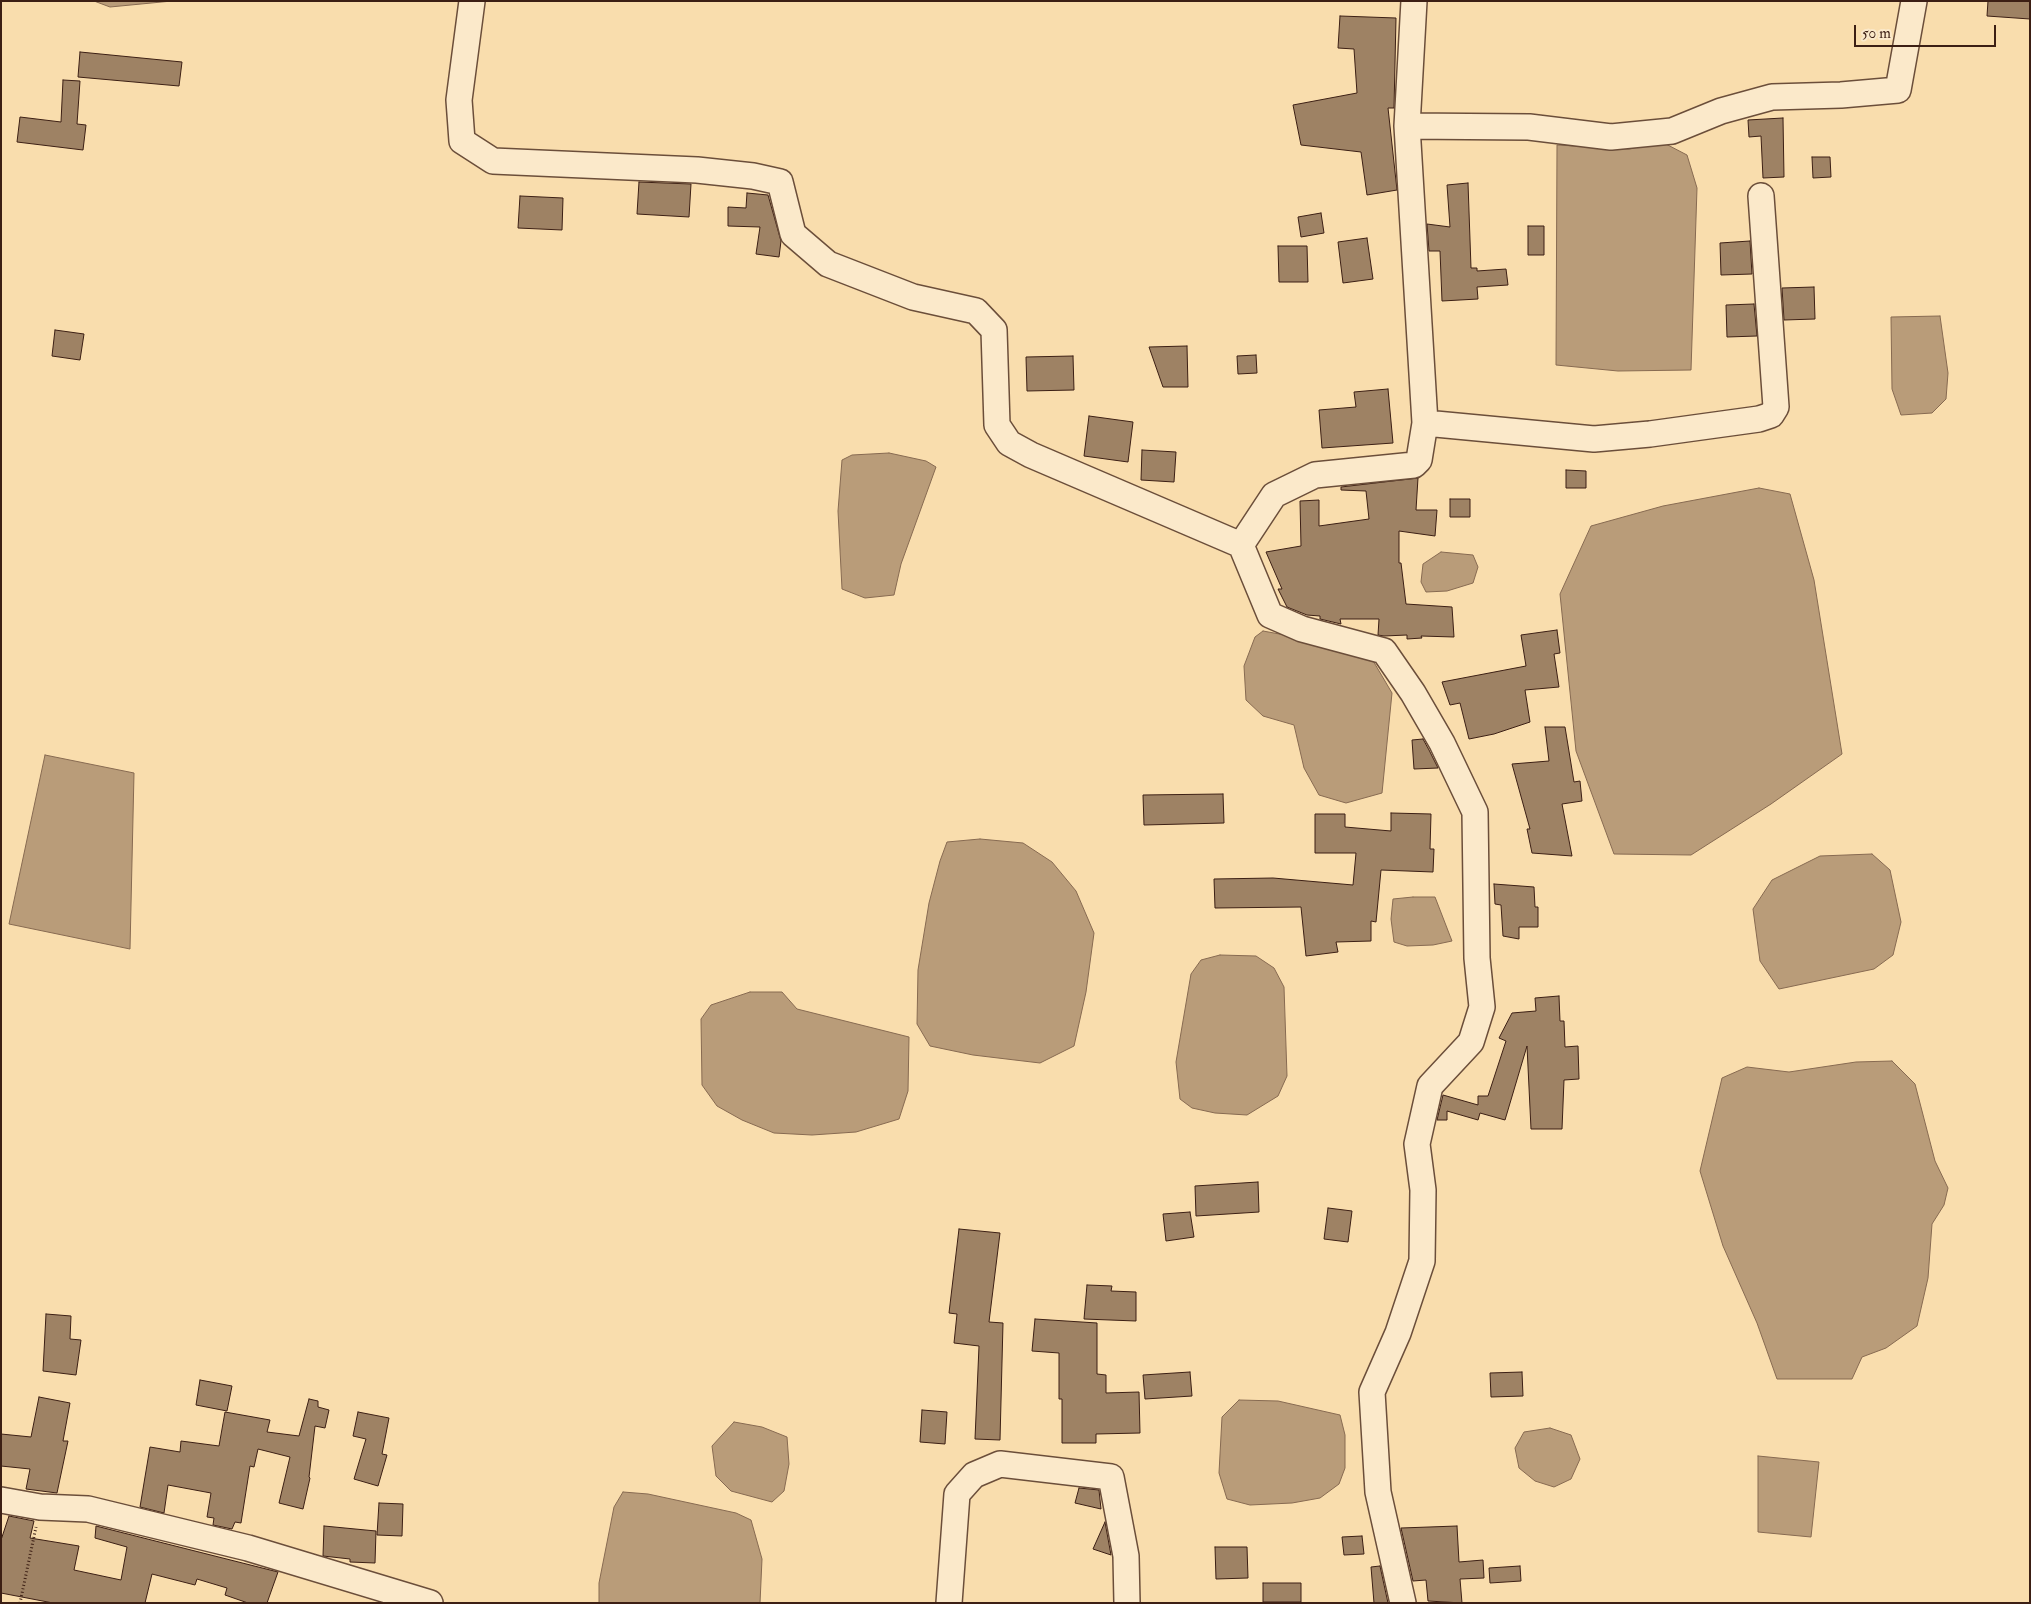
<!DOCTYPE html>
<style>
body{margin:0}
#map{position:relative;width:2031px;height:1604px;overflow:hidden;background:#f9ddad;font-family:"IM FELL Double Pica",serif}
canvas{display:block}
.frame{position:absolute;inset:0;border:2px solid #3c1f14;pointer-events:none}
.scale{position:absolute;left:1854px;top:25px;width:142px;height:22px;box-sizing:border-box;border:2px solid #3c1f14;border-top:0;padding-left:6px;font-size:15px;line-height:18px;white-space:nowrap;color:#3c1f14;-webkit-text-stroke:4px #fbe9ca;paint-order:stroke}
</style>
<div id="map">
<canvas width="2031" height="1604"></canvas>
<div class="frame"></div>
<div class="scale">50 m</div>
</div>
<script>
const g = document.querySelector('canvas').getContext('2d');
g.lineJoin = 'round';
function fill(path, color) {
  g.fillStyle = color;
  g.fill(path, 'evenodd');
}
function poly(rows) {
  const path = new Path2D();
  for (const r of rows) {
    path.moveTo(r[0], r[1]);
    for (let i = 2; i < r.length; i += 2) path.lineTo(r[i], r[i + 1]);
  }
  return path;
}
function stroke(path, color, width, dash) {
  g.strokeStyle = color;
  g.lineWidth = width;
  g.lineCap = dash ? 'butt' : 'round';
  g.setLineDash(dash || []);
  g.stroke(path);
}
const water = poly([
 [94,1,172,1,110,7,94,1],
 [1662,142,1687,155,1697,188,1691,370,1618,371,1556,365,1557,145,1629,149,1662,142],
 [1940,316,1948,373,1946,399,1932,413,1901,415,1892,389,1891,317,1940,316],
 [889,453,926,461,936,467,901,564,894,595,865,598,842,589,838,511,842,460,852,455,889,453],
 [1759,488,1790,494,1814,580,1842,754,1771,804,1691,855,1614,854,1576,751,1560,594,1591,526,1663,506,1759,488],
 [1441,552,1473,555,1478,567,1473,583,1447,591,1426,592,1421,582,1423,564,1441,552],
 [1263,631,1312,640,1372,659,1392,693,1382,793,1346,803,1319,795,1304,768,1294,725,1263,716,1246,700,1244,666,1255,637,1263,631],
 [45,755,134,773,130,949,9,924,45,755],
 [980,839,1023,843,1052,862,1076,891,1094,933,1086,992,1074,1046,1040,1063,973,1055,930,1046,917,1024,918,970,929,903,940,861,947,842,980,839],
 [1872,854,1890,870,1901,922,1893,955,1874,969,1779,989,1760,961,1753,909,1772,880,1820,856,1872,854],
 [1413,897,1435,897,1452,941,1433,945,1407,946,1394,942,1391,919,1393,899,1413,897],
 [1220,955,1256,956,1274,968,1284,987,1287,1076,1278,1096,1247,1115,1215,1113,1192,1108,1180,1099,1176,1062,1191,974,1201,960,1220,955],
 [750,992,782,992,797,1009,909,1037,908,1091,899,1119,856,1132,812,1135,774,1133,742,1120,717,1106,702,1085,701,1019,711,1005,750,992],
 [1892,1061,1915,1084,1935,1161,1948,1188,1944,1205,1932,1224,1928,1278,1917,1326,1886,1348,1862,1357,1852,1379,1777,1379,1757,1323,1723,1246,1700,1171,1722,1078,1747,1067,1789,1072,1856,1062,1892,1061],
 [1239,1400,1278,1401,1340,1415,1345,1435,1345,1468,1339,1484,1320,1498,1292,1503,1250,1505,1227,1499,1219,1473,1222,1417,1239,1400],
 [734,1422,762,1427,787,1437,789,1464,784,1491,772,1502,731,1491,716,1476,712,1446,734,1422],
 [1550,1428,1571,1435,1580,1459,1571,1479,1554,1487,1535,1481,1519,1468,1515,1448,1524,1432,1550,1428],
 [1758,1456,1819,1462,1811,1537,1758,1532,1758,1456],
 [623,1492,648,1494,736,1513,751,1520,762,1559,760,1603,599,1603,599,1583,614,1507,623,1492]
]);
const building = poly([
 [1988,1,2030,1,2030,19,1987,16,1988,1],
 [1340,16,1396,18,1394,108,1388,108,1397,190,1367,195,1361,152,1301,145,1293,105,1357,93,1354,49,1338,48,1340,16],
 [80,52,182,62,179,86,78,77,80,52],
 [63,80,80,81,77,124,86,125,83,150,17,142,20,117,61,122,63,80],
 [1783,118,1784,177,1763,178,1761,136,1749,137,1748,120,1783,118],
 [1812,157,1830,157,1831,177,1813,178,1812,157],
 [639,182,691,184,689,217,637,214,639,182],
 [1468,183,1471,268,1477,268,1477,271,1506,269,1508,285,1477,287,1478,299,1442,301,1440,251,1429,251,1427,224,1450,227,1447,185,1468,183],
 [747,193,768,195,781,241,779,257,756,254,760,227,728,226,728,207,746,208,747,193],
 [520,196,563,198,562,230,518,228,520,196],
 [1321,213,1324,233,1301,237,1298,217,1321,213],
 [1528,226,1544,226,1544,255,1528,255,1528,226],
 [1367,238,1373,279,1343,283,1338,242,1367,238],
 [1750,241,1752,274,1721,275,1720,243,1750,241],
 [1278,246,1307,246,1308,282,1279,282,1278,246],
 [1814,287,1815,319,1784,320,1782,288,1814,287],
 [1754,304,1757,336,1727,337,1726,305,1754,304],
 [55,330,84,334,80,360,52,356,55,330],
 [1187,346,1188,387,1163,387,1149,347,1187,346],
 [1256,355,1257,373,1238,374,1237,356,1256,355],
 [1073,356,1074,390,1027,391,1026,357,1073,356],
 [1388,389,1393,443,1322,448,1319,410,1356,407,1354,392,1388,389],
 [1089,416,1133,422,1128,462,1084,456,1089,416],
 [1142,450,1176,452,1174,482,1141,480,1142,450],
 [1566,470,1586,471,1586,488,1566,488,1566,470],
 [1418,478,1416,510,1437,510,1435,536,1399,531,1399,563,1401,563,1406,604,1452,607,1454,637,1421,636,1422,638,1407,639,1407,635,1384,636,1378,635,1379,619,1340,619,1341,624,1320,619,1320,616,1307,615,1287,607,1278,589,1282,589,1266,552,1301,546,1300,501,1319,500,1319,526,1369,519,1366,491,1341,490,1341,487,1418,478],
 [1450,499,1470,499,1470,517,1450,517,1450,499],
 [1557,630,1560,653,1554,654,1559,687,1525,690,1530,722,1494,734,1469,739,1460,703,1450,705,1442,682,1526,666,1521,635,1557,630],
 [1545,727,1565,727,1574,782,1580,781,1582,801,1562,804,1572,856,1532,853,1527,829,1530,829,1512,764,1549,761,1545,727],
 [1423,739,1429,750,1438,768,1414,769,1412,740,1423,739],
 [1223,794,1224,823,1144,825,1143,795,1223,794],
 [1391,813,1431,814,1430,849,1434,849,1433,872,1381,870,1376,922,1371,921,1371,941,1336,942,1338,952,1306,956,1301,907,1215,908,1214,879,1273,878,1353,885,1356,853,1315,853,1315,814,1345,814,1345,827,1391,831,1391,813],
 [1494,884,1534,887,1535,907,1538,907,1538,927,1519,927,1519,939,1503,936,1501,905,1495,904,1494,884],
 [1559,996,1560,1021,1564,1021,1565,1047,1578,1046,1579,1079,1564,1080,1562,1129,1531,1129,1527,1046,1505,1120,1480,1113,1478,1120,1447,1111,1447,1120,1437,1120,1443,1095,1478,1105,1478,1096,1488,1096,1506,1041,1499,1038,1512,1013,1536,1011,1535,998,1559,996],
 [1258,1182,1259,1212,1196,1216,1195,1186,1258,1182],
 [1328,1208,1352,1211,1348,1242,1324,1239,1328,1208],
 [1190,1212,1194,1237,1166,1241,1163,1214,1190,1212],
 [959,1229,1000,1233,989,1322,1003,1323,1000,1440,975,1439,979,1346,954,1343,957,1314,949,1313,959,1229],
 [1087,1285,1112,1286,1111,1291,1136,1292,1136,1321,1084,1319,1087,1285],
 [46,1314,71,1316,70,1339,81,1340,76,1375,43,1371,46,1314],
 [1035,1319,1097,1323,1097,1374,1106,1375,1106,1393,1139,1392,1140,1433,1096,1434,1096,1443,1062,1443,1062,1399,1059,1399,1059,1353,1032,1351,1035,1319],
 [1190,1372,1192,1396,1145,1399,1143,1375,1190,1372],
 [1522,1372,1523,1396,1491,1397,1490,1373,1522,1372],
 [200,1380,232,1386,227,1411,196,1405,200,1380],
 [39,1397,70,1403,63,1441,68,1441,57,1493,26,1489,30,1469,1,1466,1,1434,31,1437,39,1397],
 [309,1399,318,1401,318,1407,329,1410,325,1428,315,1426,309,1477,310,1478,303,1509,279,1503,290,1457,258,1449,254,1467,250,1466,241,1523,235,1522,232,1529,213,1525,214,1518,207,1517,211,1493,168,1485,164,1513,140,1507,150,1447,180,1452,181,1441,219,1446,225,1412,270,1420,267,1432,299,1436,309,1399],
 [922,1410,947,1412,945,1444,920,1442,922,1410],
 [358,1412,389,1418,382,1454,387,1455,378,1486,354,1479,366,1439,353,1436,358,1412],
 [1079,1488,1099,1490,1101,1509,1075,1503,1079,1488],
 [379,1503,403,1504,402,1536,377,1535,379,1503],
 [9,1516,34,1521,30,1538,79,1546,74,1570,121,1580,127,1547,95,1538,96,1526,278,1572,267,1603,248,1603,225,1595,227,1588,197,1579,195,1585,152,1574,145,1603,53,1603,1,1593,1,1540,9,1516],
 [1105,1522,1111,1555,1093,1549,1105,1522],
 [324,1526,376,1531,375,1563,350,1562,350,1559,323,1556,324,1526],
 [1457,1526,1459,1562,1483,1560,1484,1578,1460,1579,1462,1603,1428,1601,1426,1580,1413,1581,1401,1528,1457,1526],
 [1362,1536,1364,1554,1344,1555,1342,1537,1362,1536],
 [1215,1547,1247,1547,1248,1578,1216,1579,1215,1547],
 [1380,1566,1388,1603,1374,1603,1371,1567,1380,1566],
 [1520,1566,1521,1581,1490,1583,1489,1568,1520,1566],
 [1263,1583,1301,1583,1301,1602,1263,1602,1263,1583]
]);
const path = poly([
 [20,1603,36,1527]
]);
const minor = poly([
 [472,1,459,100,462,141,493,161,697,170,753,176,780,182,793,234,828,264,913,297,976,311,994,330,997,425,1009,443,1031,455,1241,545,1270,615,1302,629,1384,651,1413,693,1442,743,1475,812,1477,958,1482,1007,1471,1042,1430,1086,1417,1144,1423,1190,1422,1261,1398,1333,1372,1392,1378,1492,1403,1603],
 [1407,126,1529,127,1611,137,1672,131,1721,111,1772,97,1841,95,1898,90,1914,1],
 [1425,423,1594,439,1650,434,1759,419,1771,415,1776,407,1761,196],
 [1241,545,1274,495,1315,475,1414,465,1419,460,1425,423,1407,126,1414,1],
 [1,1500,40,1507,88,1509,248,1548,430,1603],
 [949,1603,957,1494,974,1475,1000,1464,1111,1477,1126,1556,1127,1603]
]);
fill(water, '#b99c79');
stroke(water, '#876a51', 1);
fill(building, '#9e8264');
stroke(building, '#3c1f14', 1);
stroke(minor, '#6b4e3a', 28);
stroke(path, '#3c1f14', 3, [1, 2.5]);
stroke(minor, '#fbe9ca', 25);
</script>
